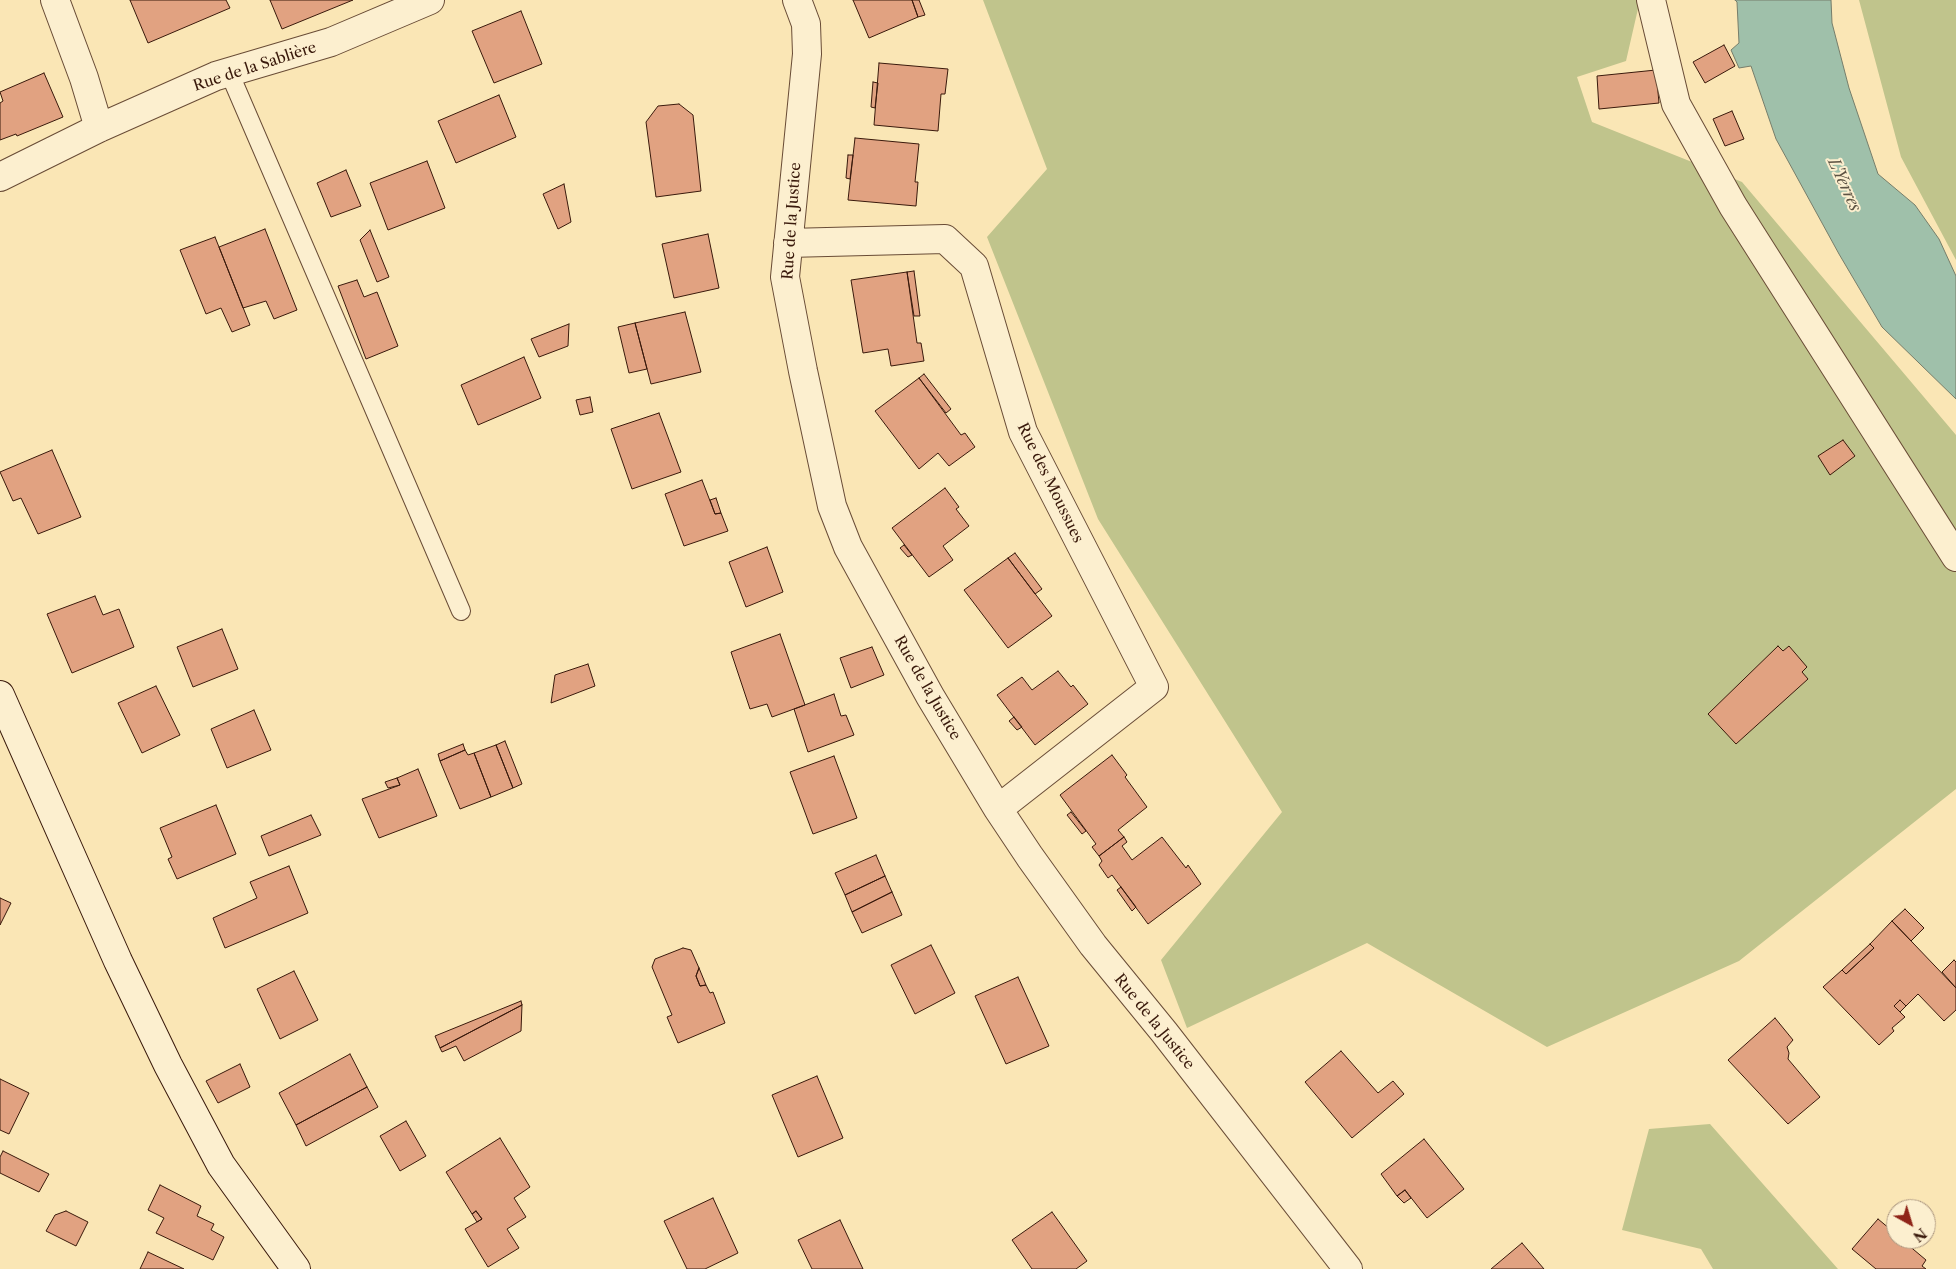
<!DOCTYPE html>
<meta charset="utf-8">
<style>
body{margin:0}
#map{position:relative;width:1956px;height:1269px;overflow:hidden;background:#fae6b5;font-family:"Libre Caslon Text",serif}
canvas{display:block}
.north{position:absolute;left:1886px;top:1199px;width:50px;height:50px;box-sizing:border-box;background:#fcefcf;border:1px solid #ae9981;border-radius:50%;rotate:141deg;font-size:14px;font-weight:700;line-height:20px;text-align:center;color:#39190b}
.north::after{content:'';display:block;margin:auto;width:18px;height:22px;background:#8f2418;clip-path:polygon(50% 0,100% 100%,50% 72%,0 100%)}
</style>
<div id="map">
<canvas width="1956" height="1269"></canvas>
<div class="north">N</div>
</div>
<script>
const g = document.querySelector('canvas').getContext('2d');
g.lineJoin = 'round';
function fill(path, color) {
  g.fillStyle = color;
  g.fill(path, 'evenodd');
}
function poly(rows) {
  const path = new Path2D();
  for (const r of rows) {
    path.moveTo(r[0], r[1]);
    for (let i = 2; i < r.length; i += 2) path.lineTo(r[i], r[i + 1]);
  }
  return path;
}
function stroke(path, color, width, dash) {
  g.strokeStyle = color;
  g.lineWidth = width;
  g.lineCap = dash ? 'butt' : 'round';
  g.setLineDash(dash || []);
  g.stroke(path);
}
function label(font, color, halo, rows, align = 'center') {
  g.font = font + ' "Libre Caslon Text",serif';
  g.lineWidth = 4;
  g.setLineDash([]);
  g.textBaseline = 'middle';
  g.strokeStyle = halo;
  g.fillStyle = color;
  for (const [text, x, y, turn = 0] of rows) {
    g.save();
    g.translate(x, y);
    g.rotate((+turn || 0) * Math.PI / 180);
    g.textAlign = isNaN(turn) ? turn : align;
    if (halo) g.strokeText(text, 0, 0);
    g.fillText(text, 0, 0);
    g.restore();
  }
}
const green = poly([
 [983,0,1640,0,1626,61,1577,77,1592,122,1742,182,1956,435,1956,789,1739,961,1547,1047,1367,943,1187,1028,1161,960,1282,812,1098,519,987,237,1047,169],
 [1859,0,1956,0,1956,260,1901,157],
 [1710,1124,1838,1269,1713,1269,1701,1249,1622,1230,1649,1129]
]);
const water = poly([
 [1735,0,1831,0,1832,23,1849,88,1878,174,1915,205,1939,239,1956,276,1956,399,1882,327,1839,254,1776,139,1751,66,1739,68,1731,50,1739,43,1737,2,1735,0]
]);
const building = poly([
 [130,0,226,0,230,8,148,43,130,0],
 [270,0,353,0,282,29,270,0],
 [853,0,912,0,918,17,869,38,853,0],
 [912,0,919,0,925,15,918,17,912,0],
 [521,11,542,64,494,83,472,31,521,11],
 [1724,45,1735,66,1705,83,1693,62,1724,45],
 [879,63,948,69,945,94,941,94,938,131,874,125,879,63],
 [1656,70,1659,103,1599,109,1597,76,1656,70],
 [44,73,63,117,17,136,16,134,0,140,0,103,3,101,0,92,44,73],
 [873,82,878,83,875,108,871,107,873,82],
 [499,95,516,137,456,163,438,121,499,95],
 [679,104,693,115,701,191,656,197,646,122,658,106,679,104],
 [1732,111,1744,139,1725,146,1713,119,1732,111],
 [855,138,919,144,915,182,918,182,916,206,848,200,855,138],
 [848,155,853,155,850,179,846,178,848,155],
 [427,161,445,208,388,230,370,183,427,161],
 [346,170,361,206,331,217,317,183,346,170],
 [564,184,571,222,558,229,543,194,564,184],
 [265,229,297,310,274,319,266,301,243,308,219,247,265,229],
 [370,230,389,277,377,282,360,240,370,230],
 [708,234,719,288,674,298,662,244,708,234],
 [215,237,250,325,232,332,221,308,206,314,180,250,215,237],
 [914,271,920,316,914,316,907,272,914,271],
 [907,272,917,343,921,343,924,361,891,366,888,349,863,353,851,280,907,272],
 [357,280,364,297,377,292,398,346,366,359,338,286,357,280],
 [685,312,701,372,651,384,635,323,685,312],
 [635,323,647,369,629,373,618,327,635,323],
 [569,324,568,346,539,357,531,339,569,324],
 [524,357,541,398,478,425,461,385,524,357],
 [924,374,951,409,946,413,919,378,924,374],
 [919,378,961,435,965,433,975,447,949,466,938,453,919,469,875,411,919,378],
 [590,397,593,412,580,415,576,400,590,397],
 [659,413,681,472,632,489,611,429,659,413],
 [1843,440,1855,456,1830,475,1818,456,1843,440],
 [52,450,81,517,38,534,21,498,13,501,0,472,52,450],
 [702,480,715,514,721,513,728,531,684,546,665,494,702,480],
 [945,488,959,507,956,509,969,526,943,546,953,560,929,577,892,528,945,488],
 [716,498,721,513,715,514,710,500,716,498],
 [904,545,912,555,908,557,900,548,904,545],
 [767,547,783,592,746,607,729,562,767,547],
 [1015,553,1042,589,1035,594,1008,558,1015,553],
 [1008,558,1052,616,1008,648,964,590,1008,558],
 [95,596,103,615,119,609,134,647,72,673,47,614,95,596],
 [222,629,238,669,193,687,177,647,222,629],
 [780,634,805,705,772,717,767,704,750,709,731,652,780,634],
 [1778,646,1783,651,1789,646,1807,667,1802,672,1808,679,1736,744,1708,714,1778,646],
 [872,647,884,675,851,688,840,658,872,647],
 [588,664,595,686,551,703,555,675,588,664],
 [1058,671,1071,687,1073,685,1088,704,1035,745,997,695,1022,677,1032,690,1058,671],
 [156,686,180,735,142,753,118,703,156,686],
 [834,694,841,716,846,715,854,735,808,752,794,709,834,694],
 [254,710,271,750,227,768,211,729,254,710],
 [1014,717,1022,727,1017,730,1009,721,1014,717],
 [505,741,522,784,513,788,496,745,505,741],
 [463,744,465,750,440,761,438,754,463,744],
 [496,745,513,788,491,797,474,753,496,745],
 [465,750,468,755,474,753,491,797,460,809,440,761,465,750],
 [1112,755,1127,775,1125,777,1147,807,1118,830,1124,837,1099,856,1092,847,1096,844,1060,795,1112,755],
 [834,756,857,818,813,834,790,772,834,756],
 [418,769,437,816,379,838,362,799,400,785,397,778,418,769],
 [397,778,400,785,388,788,385,782,397,778],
 [216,805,236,854,177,879,168,859,172,857,160,828,216,805],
 [1071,812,1086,831,1082,834,1067,815,1071,812],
 [311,815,321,835,269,856,261,836,311,815],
 [1124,837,1127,842,1122,846,1132,860,1162,837,1186,868,1188,865,1201,884,1148,924,1112,875,1108,878,1099,865,1102,861,1099,856,1124,837],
 [876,855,885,876,845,895,835,873,876,855],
 [289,866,308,913,225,948,213,918,257,898,250,882,289,866],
 [885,876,892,892,852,912,845,895,885,876],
 [1121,887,1136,907,1132,911,1117,890,1121,887],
 [892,892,902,915,862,933,852,912,892,892],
 [0,898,11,903,0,925,0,898],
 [1905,909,1924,928,1911,941,1892,921,1905,909],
 [1892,921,1956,988,1956,1010,1944,1021,1918,994,1906,1006,1900,1000,1894,1006,1905,1017,1892,1028,1894,1031,1879,1045,1823,987,1842,970,1846,974,1874,948,1870,944,1892,921],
 [1870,944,1874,948,1846,974,1842,970,1870,944],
 [931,945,955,993,915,1014,891,965,931,945],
 [683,948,691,950,699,968,696,976,700,986,706,985,710,993,713,992,725,1023,678,1043,667,1017,672,1015,652,967,655,959,683,948],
 [1954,960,1956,962,1956,988,1942,972,1954,960],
 [699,968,706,985,700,986,696,976,699,968],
 [294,971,318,1020,280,1039,257,989,294,971],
 [1018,977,1049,1046,1006,1064,975,996,1018,977],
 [1900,1000,1906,1006,1900,1012,1894,1006,1900,1000],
 [521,1001,522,1005,440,1048,435,1036,521,1001],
 [522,1005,521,1031,464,1061,456,1046,442,1052,440,1048,522,1005],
 [1775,1018,1793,1040,1787,1047,1789,1053,1788,1059,1820,1097,1788,1124,1728,1060,1775,1018],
 [1341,1051,1378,1093,1393,1081,1404,1094,1352,1138,1305,1082,1341,1051],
 [350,1054,367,1087,296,1125,279,1093,350,1054],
 [240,1064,250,1087,218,1103,206,1081,240,1064],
 [817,1076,843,1138,798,1157,772,1095,817,1076],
 [0,1079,29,1093,9,1134,0,1130,0,1079],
 [367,1087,378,1107,306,1146,296,1125,367,1087],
 [406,1121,426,1156,400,1171,380,1136,406,1121],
 [500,1138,530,1187,514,1198,526,1217,507,1229,519,1248,488,1267,465,1229,482,1219,476,1211,472,1214,446,1172,500,1138],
 [1424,1139,1464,1189,1427,1218,1405,1190,1397,1196,1381,1174,1424,1139],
 [3,1151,49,1174,39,1192,0,1173,0,1157,3,1151],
 [160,1185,201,1206,197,1216,214,1224,211,1230,224,1237,213,1260,156,1233,164,1218,148,1210,160,1185],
 [1405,1190,1411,1198,1404,1203,1397,1196,1405,1190],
 [713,1198,738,1253,705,1269,687,1269,664,1221,713,1198],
 [66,1211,88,1222,76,1246,46,1231,55,1215,66,1211],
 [476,1211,482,1219,477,1222,472,1214,476,1211],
 [1052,1212,1087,1261,1076,1269,1032,1269,1012,1240,1052,1212],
 [1878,1219,1896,1234,1896,1239,1901,1239,1926,1260,1922,1266,1926,1269,1876,1269,1852,1249,1878,1219],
 [840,1220,863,1269,812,1269,798,1240,840,1220],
 [1522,1243,1544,1269,1491,1269,1522,1243],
 [148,1252,184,1269,140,1269,148,1252]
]);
const lane = poly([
 [229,72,461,611]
]);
const street = poly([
 [55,0,84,78,99,128],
 [797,0,806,24,807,54,785,277,803,371,832,506,848,547,930,696,998,809,1030,857,1093,945,1164,1032,1348,1269],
 [1651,0,1676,104,1733,206,1956,557],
 [0,177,99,128,216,76,331,42,430,0],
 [788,243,945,239,974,266,1023,432,1154,687,998,809]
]);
const secondary = poly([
 [0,695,118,961,168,1065,221,1165,296,1269]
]);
const streetNames = [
 ["Rue de la Sablière",255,67,-18],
 ["Rue de la Justice",792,221,-86],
 ["Rue des Moussues",1050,483,64],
 ["Rue de la Justice",927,688,60],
 ["Rue de la Justice",1154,1022,51]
];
const waterNames = [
 ["L'Yerres",1844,185,65]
];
fill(green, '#c0c48c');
fill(water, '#9fc0aa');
stroke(water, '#767d6a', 1);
fill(building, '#e1a281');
stroke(building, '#39190b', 1);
stroke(lane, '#694c36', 20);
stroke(street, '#694c36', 30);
stroke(secondary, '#39190b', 30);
stroke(lane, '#fcefcf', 18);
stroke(street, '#fcefcf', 28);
stroke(secondary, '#fcefcf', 28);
label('15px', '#39190b', '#fcefcf', streetNames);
label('italic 16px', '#5d5343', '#fcefcf', waterNames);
</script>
